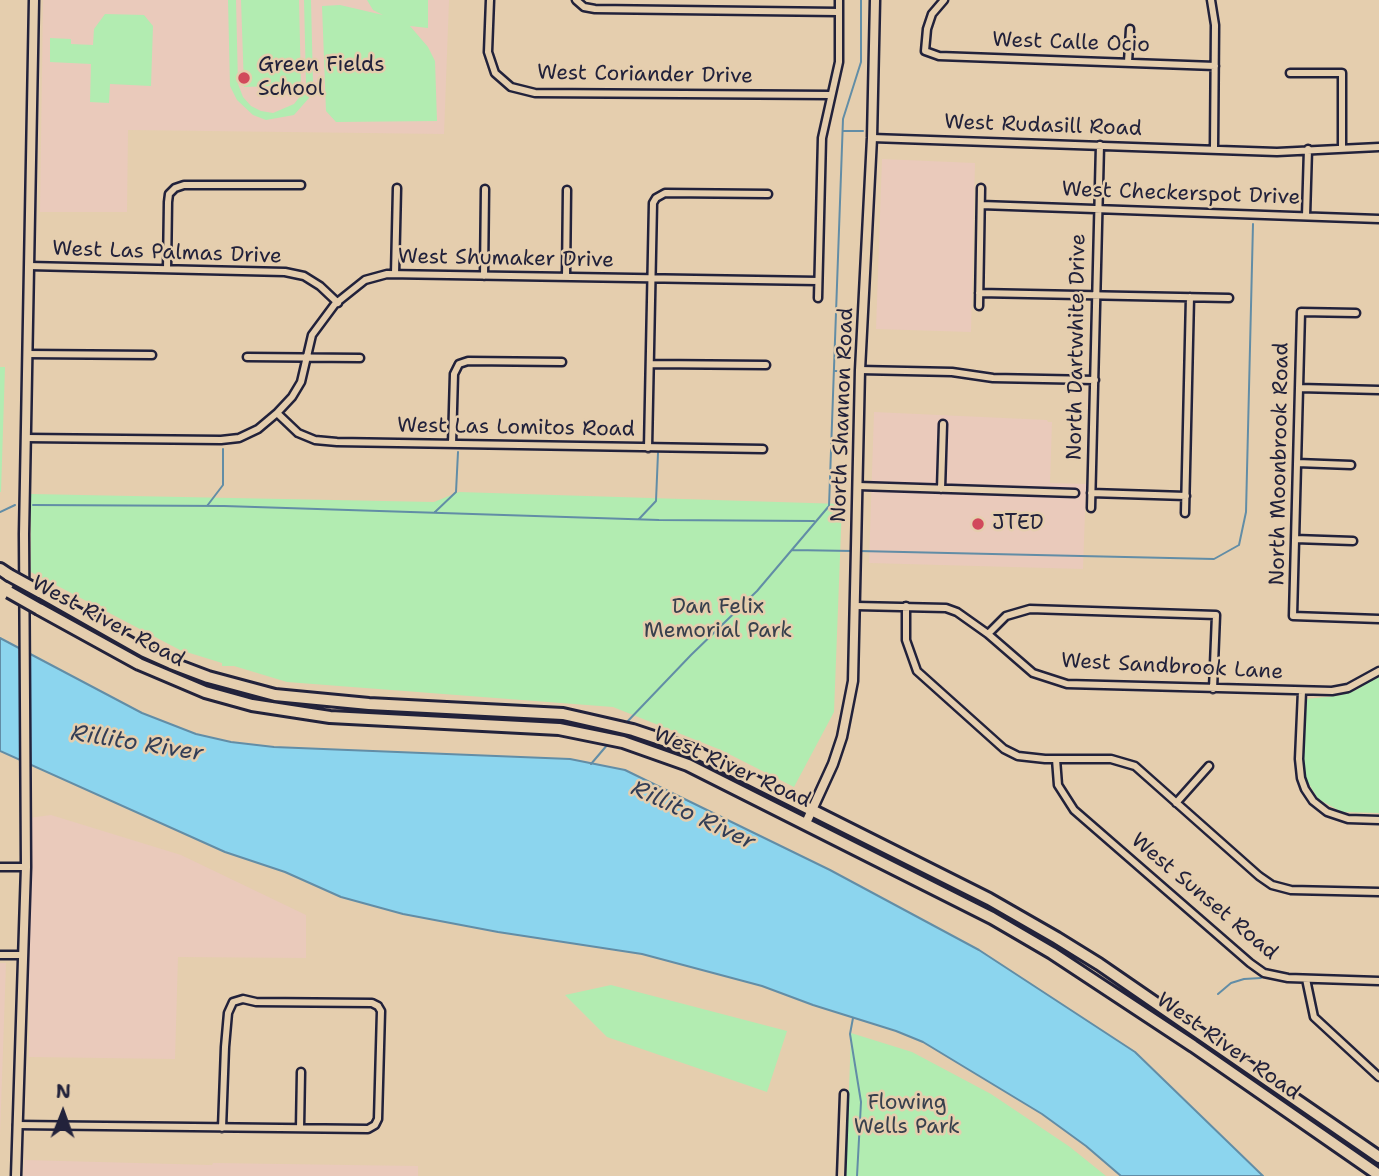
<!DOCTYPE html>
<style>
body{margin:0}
#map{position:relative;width:1379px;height:1176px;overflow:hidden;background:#e5ceae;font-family:"Shantell Sans",sans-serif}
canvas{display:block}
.north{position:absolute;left:28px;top:1078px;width:70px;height:70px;-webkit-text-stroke:5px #e5ceae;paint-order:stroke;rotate:1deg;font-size:19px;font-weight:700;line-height:28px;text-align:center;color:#22223b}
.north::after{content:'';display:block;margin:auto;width:24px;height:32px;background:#22223b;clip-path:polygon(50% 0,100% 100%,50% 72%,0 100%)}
</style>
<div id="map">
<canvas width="1379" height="1176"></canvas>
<div class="north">N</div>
</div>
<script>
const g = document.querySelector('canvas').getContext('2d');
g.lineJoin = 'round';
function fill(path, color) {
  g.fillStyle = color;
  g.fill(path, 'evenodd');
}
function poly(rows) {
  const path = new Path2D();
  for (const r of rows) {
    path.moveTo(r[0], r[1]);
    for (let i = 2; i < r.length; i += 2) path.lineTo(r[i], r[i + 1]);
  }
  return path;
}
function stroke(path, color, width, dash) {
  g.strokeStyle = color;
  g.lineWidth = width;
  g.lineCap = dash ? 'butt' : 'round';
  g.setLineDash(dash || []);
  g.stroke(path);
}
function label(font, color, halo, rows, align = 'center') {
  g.font = font + ' "Shantell Sans",sans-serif';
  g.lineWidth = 5;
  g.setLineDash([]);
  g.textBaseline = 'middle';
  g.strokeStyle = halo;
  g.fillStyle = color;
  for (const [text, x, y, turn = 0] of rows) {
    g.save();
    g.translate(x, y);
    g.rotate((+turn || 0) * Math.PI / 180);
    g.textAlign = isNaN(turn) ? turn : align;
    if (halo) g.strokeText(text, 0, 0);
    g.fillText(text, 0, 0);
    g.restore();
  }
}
const built = poly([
 [43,0,449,0,444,134,128,130,127,212,40,212],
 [882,159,975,163,971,332,876,329],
 [874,412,1047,420,1048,422,1052,422,1050,483,1086,484,1083,569,869,563],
 [51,815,181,855,306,915,306,958,178,957,175,1059,29,1057,29,818],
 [0,963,6,963,0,1136],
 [24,1160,212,1165,213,1163,418,1166,418,1176,23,1176]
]);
const green = poly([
 [228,0,236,0,238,84,243,97,251,106,261,111,273,113,294,104,302,94,306,83,304,0,311,0,313,84,309,98,294,115,266,120,253,115,237,100,230,86],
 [241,0,299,0,301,85,244,87],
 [367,0,428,0,428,28,410,26,428,47,435,61,437,121,336,122,326,111,322,6,340,5,383,15,373,10],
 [105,14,144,15,153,26,151,86,110,84,109,103,90,102,91,64,50,62,50,38,71,39,71,44,93,45,94,29],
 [0,367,5,367,1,492,0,492],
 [459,492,842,504,834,712,794,787,721,750,613,707,287,682,234,666,222,666,222,663,180,650,31,572,31,494,434,502],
 [1379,676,1379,813,1342,812,1318,799,1305,777,1303,765,1305,699,1337,696,1354,691],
 [611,985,787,1031,767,1092,607,1037,565,995],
 [851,1033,912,1052,991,1094,1070,1147,1106,1176,846,1176]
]);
const water = poly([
 [0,638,142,713,196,734,231,742,274,747,570,759,625,770,830,870,979,950,1135,1052,1263,1176,1121,1176,1086,1146,1042,1114,923,1042,896,1031,813,1005,762,986,642,954,498,932,403,914,341,897,285,872,225,852,0,751,0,638]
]);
const stream = poly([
 [843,131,863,131],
 [834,371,850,371],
 [33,505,224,506,659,520,814,521],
 [207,506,223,485,223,449],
 [0,512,15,505],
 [435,512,456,492,458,452],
 [639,519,656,501,658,453],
 [792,550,853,551],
 [859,551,1214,559,1239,545,1246,512,1253,224],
 [625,724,691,655,757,591,829,506,843,119,861,62,861,0],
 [591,764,608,744],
 [1218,994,1231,983,1244,979,1261,978],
 [853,1018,850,1034,861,1102,857,1176]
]);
const minor = poly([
 [490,0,488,52,495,73,511,87,535,93,831,95],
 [576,0,584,7,595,9,838,12],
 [944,0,932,14,927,29,925,51,939,56,1215,66],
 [1211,0,1215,25,1214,148],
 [1128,62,1130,29],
 [1290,73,1342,73,1342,147],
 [872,138,1277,152,1379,147],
 [981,205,1379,219],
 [1306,216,1308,149],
 [29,266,285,272,304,276,320,286,338,303],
 [167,269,168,202,169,194,175,188,184,185,301,185],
 [395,274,397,188],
 [484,276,485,189],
 [566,277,567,190],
 [979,293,1229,298],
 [818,298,822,138,839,62,839,0],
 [979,306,981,188],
 [1356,313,1301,312,1293,616,1379,619],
 [27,354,152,355],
 [247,357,360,358],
 [651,364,766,365],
 [860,370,952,372,993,378,1095,380],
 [1299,388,1379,390],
 [277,413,298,433,315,440,337,442,763,449],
 [26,438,221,440,239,438,258,429,277,413,292,397,301,382,312,335,335,304,365,280,387,274,818,281],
 [452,444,454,374,459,364,468,361,562,362],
 [648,448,653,203,656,198,665,193,768,194],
 [1297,463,1351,465],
 [858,486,1075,493],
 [941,489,943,424],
 [1091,493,1186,496],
 [1091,508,1100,145],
 [1185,513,1190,297],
 [1295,539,1353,541],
 [856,606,946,608,957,612,988,634,1033,673,1067,684,1332,691,1348,688,1379,671],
 [906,606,906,640,917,671,1004,749,1018,756,1045,759,1111,759,1135,766,1259,876,1272,885,1291,890,1379,892],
 [988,634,1006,616,1030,609,1216,615,1213,689],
 [1302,691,1299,759,1301,778,1305,789,1313,801,1327,812,1348,819,1379,820],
 [1056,759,1058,785,1074,810,1250,963,1264,973,1288,978,1379,981],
 [1176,803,1209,766],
 [0,867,26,867],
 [0,955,23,955],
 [1306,979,1314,1017,1379,1077],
 [17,1125,368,1129,375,1125,378,1119,381,1011,378,1006],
 [222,1128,225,1047,228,1013,233,1002,243,999,256,1002,372,1003,378,1006],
 [300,1128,301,1072],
 [841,1176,844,1094]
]);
const tertiary = poly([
 [806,823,833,764,842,737,853,681,860,370,872,138,875,0],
 [16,1176,26,867,24,534,34,0]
]);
const primary = poly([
 [0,569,9,575],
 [40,592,144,651,171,663,208,677,275,695,369,704,563,714,633,730,690,749,989,899,1057,938,1099,964,1379,1157],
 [39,609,139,664,205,692,252,705,330,717,559,729,623,742,688,765,992,918,1052,953,1193,1046,1379,1175]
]);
const primaryBridge = poly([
 [9,575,40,592],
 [9,592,39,609]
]);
const markers = [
 [244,78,7,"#d1495b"],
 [978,524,7,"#d1495b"]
];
const streetNames = [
 ["West Calle Ocio",1071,43,2],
 ["West Coriander Drive",645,75,1],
 ["West Rudasill Road",1043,126,2],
 ["West Checkerspot Drive",1181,194,2],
 ["West Las Palmas Drive",167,253,2],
 ["West Shumaker Drive",506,259,1],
 ["North Dartwhite Drive",1077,347,-89],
 ["North Shannon Road",843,415,-88],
 ["West Las Lomitos Road",516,428,1],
 ["North Moonbrook Road",1280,464,-89],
 ["West River Road",108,622,28],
 ["West Sandbrook Lane",1172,667,3],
 ["West River Road",732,768,24],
 ["West Sunset Road",1204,897,40],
 ["West River Road",1228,1047,35]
];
const poiNames = [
 ["Green Fields",258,66],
 ["School",258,90],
 ["JTED",992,524]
];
const parkNames = [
 ["Dan Felix",718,608],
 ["Memorial Park",718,632],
 ["Flowing",907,1104],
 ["Wells Park",907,1128]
];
const waterNames = [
 ["Rillito River",137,744,9],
 ["Rillito River",693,816,25]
];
fill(built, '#eacabb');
fill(green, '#b2ecb1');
fill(water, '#8cd5ee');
stroke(water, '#628da6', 2);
stroke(stream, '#628da6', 2);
stroke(minor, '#22223b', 11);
stroke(tertiary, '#22223b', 13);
stroke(primary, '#22223b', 16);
stroke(minor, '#e5ceae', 6);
stroke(tertiary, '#e5ceae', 8);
stroke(primary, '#e5ceae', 10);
stroke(primaryBridge, '#22223b', 16, []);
stroke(primaryBridge, '#e5ceae', 10);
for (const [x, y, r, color] of markers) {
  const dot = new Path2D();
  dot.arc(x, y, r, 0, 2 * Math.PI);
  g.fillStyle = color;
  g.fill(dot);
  stroke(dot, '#e5ceae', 2.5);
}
label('21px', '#22223b', '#e5ceae', streetNames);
label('21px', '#22223b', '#e5ceae', poiNames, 'left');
label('21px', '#38404d', '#e5ceae', parkNames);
label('italic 23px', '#323d56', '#e5ceae', waterNames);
</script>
